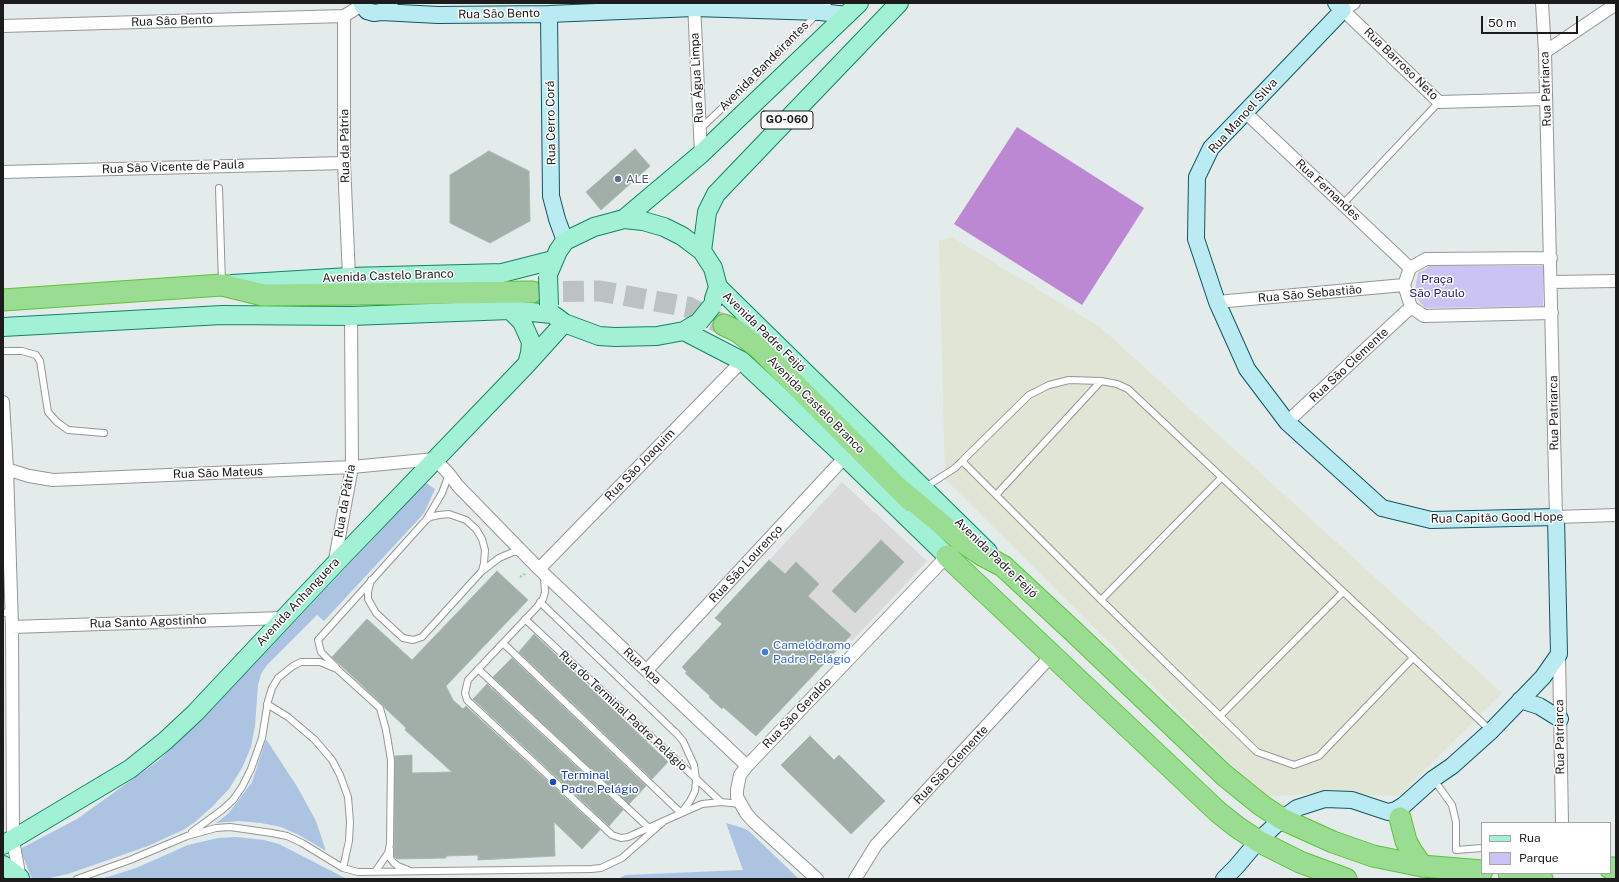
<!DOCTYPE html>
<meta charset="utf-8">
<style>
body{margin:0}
#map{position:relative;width:1619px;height:882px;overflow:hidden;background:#e3ecea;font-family:"Public Sans",sans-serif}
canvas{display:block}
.frame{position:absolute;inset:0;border:4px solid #1c1c1c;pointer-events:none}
.legend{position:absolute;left:1481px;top:822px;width:130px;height:52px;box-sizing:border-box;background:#fff;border:1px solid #a4a4a4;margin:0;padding:5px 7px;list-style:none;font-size:12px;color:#1c1c1c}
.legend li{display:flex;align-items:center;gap:8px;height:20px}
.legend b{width:20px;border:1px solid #a4a4a4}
.scale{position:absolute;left:1481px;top:16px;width:97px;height:18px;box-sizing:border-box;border:2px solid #1c1c1c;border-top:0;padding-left:5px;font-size:12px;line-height:14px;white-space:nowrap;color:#1c1c1c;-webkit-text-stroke:3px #fff;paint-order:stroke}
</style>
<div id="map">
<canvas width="1619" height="882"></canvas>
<div class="frame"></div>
<ul class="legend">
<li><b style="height:5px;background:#a2f1d5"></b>Rua</li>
<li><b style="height:11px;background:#cac3f3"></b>Parque</li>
</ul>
<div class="scale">50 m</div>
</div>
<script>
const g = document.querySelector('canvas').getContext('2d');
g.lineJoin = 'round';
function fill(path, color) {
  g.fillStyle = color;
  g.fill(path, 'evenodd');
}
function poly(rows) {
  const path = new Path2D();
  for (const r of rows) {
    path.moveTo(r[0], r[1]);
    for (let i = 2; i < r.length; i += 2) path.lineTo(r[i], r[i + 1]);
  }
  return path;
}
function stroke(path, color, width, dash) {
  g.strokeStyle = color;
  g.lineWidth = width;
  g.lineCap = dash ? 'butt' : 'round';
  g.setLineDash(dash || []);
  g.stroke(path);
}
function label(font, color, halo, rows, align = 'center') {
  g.font = font + ' "Public Sans",sans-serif';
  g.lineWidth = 3;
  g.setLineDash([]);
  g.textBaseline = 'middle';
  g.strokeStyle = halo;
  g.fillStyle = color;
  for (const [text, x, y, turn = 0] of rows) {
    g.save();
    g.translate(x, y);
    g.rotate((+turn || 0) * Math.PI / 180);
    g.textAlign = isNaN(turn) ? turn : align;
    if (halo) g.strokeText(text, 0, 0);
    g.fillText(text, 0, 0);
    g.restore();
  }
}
const residential = poly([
 [842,482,927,561,852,641,849,638,756,736,682,667,722,624,715,618]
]);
const industrial = poly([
 [952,237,1100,327,1502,693,1399,796,1320,793,1264,797,945,479,939,241]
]);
const grass = poly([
 [426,483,435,489,424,513,417,521,324,621,317,615,267,665,261,674,258,685,255,726,251,747,242,768,229,789,213,806,195,822,183,830,148,846,68,874,45,879,32,879,20,849,77,819,158,761,212,709],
 [266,739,298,788,316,821,326,851,299,835,281,827,261,823,239,821,216,823,229,813,252,782],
 [726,823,743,828,750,832,799,879,618,879,625,875,743,870],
 [236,837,264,840,279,844,347,879,101,879,136,868,188,845,218,838]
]);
const park = poly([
 [1430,266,1544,266,1543,306,1425,308,1414,295,1418,273]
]);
const pitch = poly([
 [1017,127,1144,208,1082,305,954,224]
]);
const building = poly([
 [635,149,650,166,601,210,586,192,635,149],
 [489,151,529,171,530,221,490,243,450,223,450,175,489,151],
 [881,540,904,562,855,613,832,591,881,540],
 [769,560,785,574,796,562,819,584,808,596,851,635,756,736,723,707,722,709,709,697,710,696,685,673,687,672,682,667,722,624,715,618,769,560],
 [497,571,528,600,446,686,453,700,463,709,466,706,600,830,582,849,554,822,555,856,478,860,478,855,446,856,446,858,397,859,394,856,395,756,412,755,412,773,452,772,405,730,406,728,385,708,383,705,332,657,367,619,412,660,497,571],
 [534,634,668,762,652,779,519,652,534,634],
 [512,658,646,786,629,804,493,677,512,658],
 [487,684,623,810,609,826,473,699,487,684],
 [810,736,834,760,839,755,885,801,851,834,781,765,810,736]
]);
const highwayTunnel = poly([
 [532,292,600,291,688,307,724,325]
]);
const path = poly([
 [520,577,526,573]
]);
const lane = poly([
 [700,129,755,77,828,3],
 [219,188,222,283],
 [1343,204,1439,102],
 [3,351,22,351,36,355,40,361,48,412,57,422,68,430,104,433],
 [1101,381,1069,380,1049,385,1029,395,962,461,1101,600,1257,752,1294,765,1319,756,1413,658],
 [924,488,955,468,962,461],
 [996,495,1101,381,1117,384,1128,389,1490,730],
 [482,571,499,558,513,552,520,551],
 [544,577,545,592,543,599,537,607,468,680,465,693,467,700,612,835,621,838,628,837,702,804,721,802,740,804],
 [371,580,368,592,368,599,376,613,403,638,413,640,422,637,482,571,484,563,485,550,482,539,476,529,466,520,449,514,439,515,430,517,426,520],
 [1101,600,1221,478],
 [540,602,677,734,683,741,694,765,696,779,695,791,690,801,682,812],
 [3,613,11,612],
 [525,619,721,802],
 [503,643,681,813],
 [336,667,321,652,318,640,426,520,442,493,449,474],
 [478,669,649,828],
 [267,704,288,717,315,740,332,760,340,775,348,797,350,822,349,841,343,868],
 [1220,716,1343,592],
 [1434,780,1452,805,1456,822,1456,850,1482,848],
 [192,832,222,810,233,800,242,787,251,769,262,738,268,701,272,688,278,678,293,666,301,662,320,662,337,669,380,708,386,730,391,760,390,844,388,853,375,872],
 [390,849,390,858,394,863,398,866,408,870],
 [77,879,130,860,187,836,216,828,230,827,272,833,287,836,302,843,343,868,358,872,591,869,601,868,622,858,663,822]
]);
const street = poly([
 [694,3,701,154],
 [1354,3,1343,10,1439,102,1546,99],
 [1542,3,1545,52,1556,517,1616,515],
 [344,16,344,163,349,277],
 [3,26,344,16,362,5],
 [1545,52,1616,4],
 [1245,112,1410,268],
 [3,172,344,163],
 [1551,258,1426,259,1410,268,1404,285,1411,307,1424,316,1552,313],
 [1551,282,1616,281],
 [1217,302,1404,285],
 [3,402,7,469,12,627,13,840,20,879],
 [1287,422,1411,307],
 [3,468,29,476,53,480,352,467,435,459,449,474,458,486,539,569,747,766],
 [334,565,352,467,351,316],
 [539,569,742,361],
 [12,627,283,618],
 [1559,654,1562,823],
 [647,670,845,457],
 [817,879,753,821,746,813,737,797,737,790,740,775,747,766,947,556],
 [855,879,876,845,1052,655]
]);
const secondary = poly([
 [361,3,367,11,374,13,381,12,390,7],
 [381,12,438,15,549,14,694,8,820,12,848,15],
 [549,14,551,196,557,219,565,241],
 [1520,700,1539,706,1560,719],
 [1224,879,1236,867,1258,841,1282,819,1297,808,1325,799,1352,800,1388,812,1396,810,1404,805,1433,779,1452,766,1491,731,1543,677,1559,654,1556,517,1431,520,1382,508,1287,422,1247,369,1217,302,1196,239,1197,177,1211,148,1343,10,1336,3]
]);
const primary = poly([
 [624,219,701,154,859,3],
 [702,251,707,212,716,194,899,3],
 [549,272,558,251,565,241,594,227,624,219,643,221,664,227,682,236,702,251,713,268,718,287,714,299],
 [232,284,349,277,502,273,553,260],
 [718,287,988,552],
 [510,310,522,322,531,342,530,353,527,364],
 [555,316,564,323,599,336,615,337,657,336,684,331,694,325],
 [3,327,222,315,351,316,510,310,552,314],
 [684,331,742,361,845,457,947,556],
 [3,845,130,769,165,741,195,713,334,565,527,364,564,323],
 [3,865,20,878]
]);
const highway = poly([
 [3,300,222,285,263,295,532,292],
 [724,325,737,331,759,348,911,501],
 [902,491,964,543,982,555,1003,566,1073,631,1224,775,1261,805,1282,819,1333,842,1373,856,1422,866,1482,871],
 [947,556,1218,812,1237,827,1258,841,1300,862,1346,879],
 [1400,818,1406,841,1412,852,1422,866],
 [1610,868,1616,868],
 [1509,873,1542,879]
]);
const primaryBridge = poly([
 [548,276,549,305],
 [699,322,712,306]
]);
const markers = [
 [618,179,4,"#5c6f8a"],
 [765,652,4,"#3f7fe0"],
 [553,782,4,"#1a4fb4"]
];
const shields = [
 [787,120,52]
];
const shieldNames = [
 ["GO-060",787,120]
];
const streetNames = [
 ["Rua São Bento",499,14,-1],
 ["Rua São Bento",172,21,-2],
 ["Rua Barroso Neto",1401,64,44],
 ["Avenida Bandeirantes",764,66,-45],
 ["Rua Água Limpa",697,78,-93],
 ["Rua Patriarca",1546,89,-92],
 ["Rua Manoel Silva",1243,116,-48],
 ["Rua Cerro Corá",551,123,-91],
 ["Rua da Pátria",345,146,-91],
 ["Rua São Vicente de Paula",173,167,-2],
 ["Rua Fernandes",1328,190,43],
 ["Avenida Castelo Branco",388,276,-2],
 ["Rua São Sebastião",1310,294,-5],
 ["Avenida Padre Feijó",764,332,44],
 ["Rua São Clemente",1349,365,-43],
 ["Avenida Castelo Branco",816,405,45],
 ["Rua Patriarca",1554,413,-91],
 ["Rua São Joaquim",640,465,-46],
 ["Rua São Mateus",218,473,-2],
 ["Rua da Pátria",345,501,-80],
 ["Rua Capitão Good Hope",1497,518,-1],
 ["Avenida Padre Feijó",996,558,44],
 ["Rua São Lourenço",746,564,-47],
 ["Avenida Anhanguera",298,602,-47],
 ["Rua Santo Agostinho",148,622,-2],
 ["Rua Apa",642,666,43],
 ["Rua do Terminal Padre Pelágio",623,711,43],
 ["Rua São Geraldo",797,713,-46],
 ["Rua Patriarca",1560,737,-91],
 ["Rua São Clemente",951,765,-47]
];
const serviceNames = [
 ["ALE",626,179]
];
const parkNames = [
 ["Praça",1437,279],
 ["São Paulo",1437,293]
];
const shopNames = [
 ["Camelódromo",773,645],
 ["Padre Pelágio",773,659]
];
const transitNames = [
 ["Terminal",561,775],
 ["Padre Pelágio",561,789]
];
fill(residential, '#d9dad9');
fill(industrial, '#e1e5d5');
fill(grass, '#adc3e2');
fill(park, '#cac3f3');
fill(pitch, '#bc88d4');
fill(building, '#a2aea8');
stroke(building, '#a7bcb2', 1);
stroke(highwayTunnel, '#bbc2c1', 21, [21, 10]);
stroke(lane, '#969696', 8);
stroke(street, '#969696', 14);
stroke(secondary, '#105666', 18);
stroke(primary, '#0f8466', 20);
stroke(highway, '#5cc436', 23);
stroke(path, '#75ea8a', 2.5, [2, 2]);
stroke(lane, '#fff', 6);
stroke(street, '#fff', 12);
stroke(secondary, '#bbebf2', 16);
stroke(primary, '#a2f1d5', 18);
stroke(highway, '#9adc92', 21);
stroke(primaryBridge, '#0f8466', 20, []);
stroke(primaryBridge, '#a2f1d5', 18);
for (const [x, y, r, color] of markers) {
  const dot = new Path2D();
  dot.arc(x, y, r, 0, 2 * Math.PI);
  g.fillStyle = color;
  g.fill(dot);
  stroke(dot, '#fff', 1.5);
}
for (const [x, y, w] of shields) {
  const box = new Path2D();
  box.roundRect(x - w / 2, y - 9, w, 18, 3);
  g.fillStyle = '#fff';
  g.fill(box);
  stroke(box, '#1c1c1c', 1);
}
label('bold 11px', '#1c1c1c', null, shieldNames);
label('12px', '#1c1c1c', '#fff', streetNames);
label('12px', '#4e5e75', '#fff', serviceNames, 'left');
label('12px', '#24166d', '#fff', parkNames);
label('12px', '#366cbe', '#fff', shopNames, 'left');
label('12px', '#164399', '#fff', transitNames, 'left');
</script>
